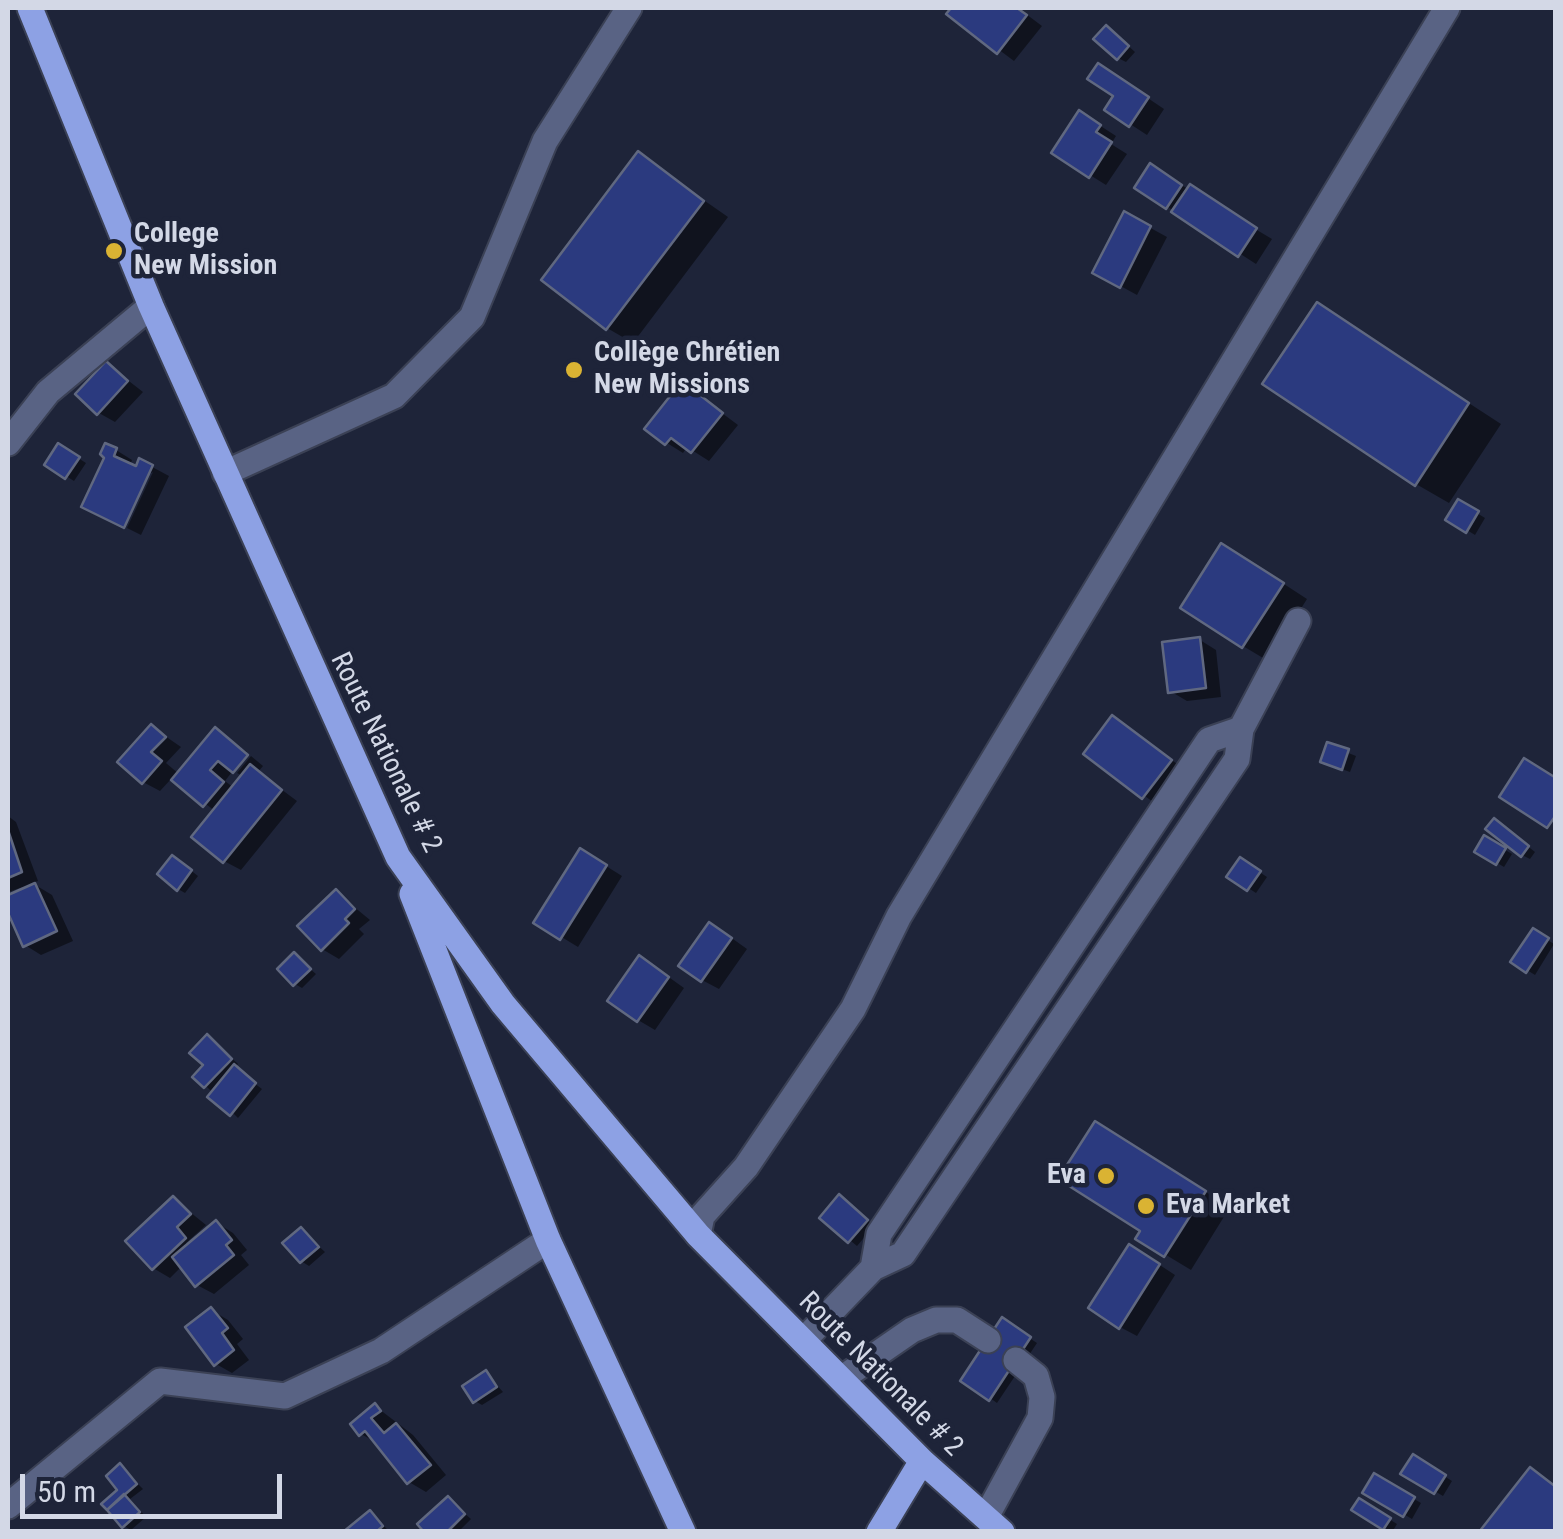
<!DOCTYPE html>
<meta charset="utf-8">
<style>
body{margin:0}
#map{position:relative;width:1563px;height:1539px;overflow:hidden;background:#1e2439;font-family:"Roboto Condensed",sans-serif}
canvas{display:block}
.frame{position:absolute;inset:0;border:10px solid #d3d8e6;pointer-events:none}
.scale{position:absolute;left:20px;top:1474px;width:262px;height:45px;box-sizing:border-box;border:5px solid #d3d8e6;border-top:0;padding-left:12px;font-size:30px;line-height:35px;white-space:nowrap;color:#d3d8e6;-webkit-text-stroke:8px #1e2439;paint-order:stroke}
</style>
<div id="map">
<canvas width="1563" height="1539"></canvas>
<div class="frame"></div>
<div class="scale">50 m</div>
</div>
<script>
const g = document.querySelector('canvas').getContext('2d');
g.lineJoin = 'round';
function fill(path, color) {
  g.fillStyle = color;
  g.fill(path, 'evenodd');
}
function poly(rows) {
  const path = new Path2D();
  for (const r of rows) {
    path.moveTo(r[0], r[1]);
    for (let i = 2; i < r.length; i += 2) path.lineTo(r[i], r[i + 1]);
  }
  return path;
}
function stroke(path, color, width, dash) {
  g.strokeStyle = color;
  g.lineWidth = width;
  g.lineCap = dash ? 'butt' : 'round';
  g.setLineDash(dash || []);
  g.stroke(path);
}
function label(font, color, halo, rows, align = 'center') {
  g.font = font + ' "Roboto Condensed",sans-serif';
  g.lineWidth = 9;
  g.setLineDash([]);
  g.textBaseline = 'middle';
  g.strokeStyle = halo;
  g.fillStyle = color;
  for (const [text, x, y, turn = 0] of rows) {
    g.save();
    g.translate(x, y);
    g.rotate((+turn || 0) * Math.PI / 180);
    g.textAlign = isNaN(turn) ? turn : align;
    if (halo) g.strokeText(text, 0, 0);
    g.fillText(text, 0, 0);
    g.restore();
  }
}
const shadow = poly([
 [954,8,1018,8,1042,26,1014,61,950,13],
 [1113,32,1135,52,1126,62,1118,58],
 [1115,76,1164,109,1147,135,1107,109,1116,95],
 [1096,123,1116,136,1111,144,1127,154,1106,185,1090,175],
 [639,155,728,217,633,343,607,328],
 [1151,167,1272,239,1256,264,1137,187],
 [1125,214,1167,237,1137,295,1095,272],
 [1318,305,1501,424,1449,503,1416,484],
 [107,364,143,392,115,422,99,413],
 [683,384,738,425,709,461,687,447,683,453,667,443],
 [59,446,86,463,74,481,47,464],
 [116,450,132,460,130,466,137,469,141,461,169,476,141,535,127,528,153,472,84,506],
 [1459,502,1485,518,1475,535,1449,519],
 [1247,560,1307,599,1268,661,1243,646],
 [1200,640,1216,650,1221,697,1187,701,1170,691],
 [1113,718,1187,771,1160,807,1087,754],
 [152,727,181,747,166,763,179,774,215,730,247,752,225,781,234,788,243,776,237,773,251,756,263,766,258,772,297,801,241,870,224,861,215,811,172,778,160,791,143,782],
 [1328,745,1356,756,1350,772,1330,765],
 [8,816,16,822,38,881,32,883,52,895,73,941,41,955,25,945,8,907,8,898,24,890,23,887,8,892],
 [1502,826,1535,852,1530,859,1522,855],
 [1485,838,1512,854,1504,867,1477,851],
 [1241,860,1267,877,1256,893,1230,876],
 [598,861,622,876,578,947,537,922],
 [180,862,198,876,185,893,178,889],
 [336,892,370,920,359,929,364,934,339,959,322,949],
 [1533,931,1554,944,1535,975,1514,962],
 [726,934,747,949,719,989,702,980],
 [294,955,316,974,302,988,295,984],
 [656,968,684,988,655,1030,638,1020],
 [214,1042,238,1064,234,1068,262,1089,238,1118,206,1086,206,1065],
 [1121,1139,1230,1207,1191,1270,1138,1238,1143,1230],
 [174,1199,206,1225,186,1243,189,1246,217,1223,233,1233,247,1250,241,1255,249,1265,214,1294,197,1285,182,1266,170,1278,153,1268],
 [847,1202,874,1226,857,1246,822,1217],
 [301,1230,325,1252,309,1266,301,1261],
 [1146,1256,1175,1275,1137,1336,1120,1327],
 [211,1310,228,1320,243,1339,237,1344,249,1360,232,1373,216,1364],
 [1003,1321,1037,1343,997,1403,990,1398],
 [486,1373,503,1392,482,1405,475,1401],
 [375,1406,413,1435,446,1475,426,1492,409,1482,379,1444,361,1434],
 [1414,1457,1452,1481,1443,1496,1404,1473],
 [120,1466,143,1489,130,1499,146,1517,131,1530,124,1526],
 [1375,1476,1421,1503,1412,1519,1366,1492],
 [448,1499,471,1519,458,1532,427,1532],
 [1360,1501,1397,1524,1392,1532,1354,1510],
 [370,1513,389,1531,347,1532]
]);
const building = poly([
 [951,8,1017,8,1027,15,997,54,946,14,951,8],
 [1106,25,1129,46,1117,60,1093,39,1106,25],
 [1098,63,1149,97,1129,127,1104,110,1113,96,1087,79,1098,63],
 [1079,110,1101,125,1096,132,1112,142,1089,178,1051,153,1079,110],
 [638,151,704,201,606,330,541,280,638,151],
 [1150,163,1182,185,1166,209,1134,188,1150,163],
 [1190,184,1257,228,1238,257,1171,212,1190,184],
 [1124,211,1151,226,1120,288,1092,273,1124,211],
 [1317,302,1469,403,1415,486,1262,384,1317,302],
 [106,361,128,381,97,415,75,394,106,361],
 [682,381,723,413,691,453,671,438,665,445,644,429,682,381],
 [58,443,80,457,65,479,44,465,58,443],
 [105,443,117,448,114,456,136,466,139,458,153,465,124,528,81,507,104,458,100,454,105,443],
 [1458,499,1479,511,1466,533,1445,520,1458,499],
 [1221,543,1284,583,1242,648,1180,608,1221,543],
 [1200,637,1206,688,1168,693,1162,642,1200,637],
 [1112,715,1172,760,1142,799,1083,754,1112,715],
 [151,724,166,737,151,752,162,761,142,784,117,762,151,724],
 [215,727,248,755,233,773,218,761,210,770,224,782,203,807,171,780,215,727],
 [1327,742,1349,749,1342,770,1320,762,1327,742],
 [1524,758,1556,778,1556,815,1547,828,1499,797,1524,758],
 [250,764,282,790,223,863,191,837,250,764],
 [1494,818,1529,846,1521,857,1485,829,1494,818],
 [8,830,22,872,8,878,8,830],
 [1484,835,1506,848,1496,865,1474,852,1484,835],
 [580,848,607,865,560,940,533,923,580,848],
 [172,855,192,870,177,891,157,874,172,855],
 [1240,857,1261,871,1247,891,1226,877,1240,857],
 [35,883,57,931,23,947,8,913,8,895,35,883],
 [336,889,355,909,345,919,349,923,321,951,297,926,336,889],
 [709,922,732,938,701,982,678,966,709,922],
 [1533,928,1549,938,1526,973,1510,962,1533,928],
 [294,952,311,969,293,986,277,969,294,952],
 [639,955,669,977,637,1022,607,1001,639,955],
 [207,1034,232,1059,204,1088,192,1077,203,1065,189,1053,207,1034],
 [234,1064,256,1083,230,1116,207,1097,234,1064],
 [1095,1121,1206,1191,1164,1257,1135,1239,1140,1231,1058,1179,1095,1121],
 [839,1194,868,1220,848,1243,819,1218,839,1194],
 [173,1196,191,1214,177,1227,186,1238,152,1270,125,1241,173,1196],
 [216,1220,232,1240,226,1245,234,1255,195,1287,172,1257,216,1220],
 [301,1227,319,1247,300,1263,282,1243,301,1227],
 [1129,1244,1160,1264,1119,1329,1088,1308,1129,1244],
 [211,1307,228,1328,222,1333,234,1350,214,1366,185,1327,211,1307],
 [1002,1317,1031,1337,989,1401,960,1381,1002,1317],
 [486,1370,497,1387,473,1403,462,1386,486,1370],
 [375,1403,381,1411,371,1418,384,1433,396,1423,431,1465,407,1484,365,1431,359,1436,350,1424,375,1403],
 [1413,1454,1446,1475,1434,1494,1400,1474,1413,1454],
 [120,1463,137,1484,107,1510,101,1504,117,1490,106,1476,120,1463],
 [1530,1467,1556,1487,1556,1527,1552,1532,1479,1532,1530,1467],
 [1374,1473,1415,1497,1403,1517,1362,1493,1374,1473],
 [124,1494,140,1512,122,1528,107,1510,124,1494],
 [448,1496,465,1514,447,1532,424,1532,417,1524,448,1496],
 [1359,1498,1391,1518,1383,1530,1351,1510,1359,1498],
 [370,1510,383,1526,376,1532,343,1532,370,1510]
]);
const minor = poly([
 [8,443,48,392,151,306],
 [225,473,394,396,472,317,545,141,629,8],
 [698,1235,702,1216,746,1167,853,1009,899,916,1447,8],
 [873,1268,879,1234,1209,740,1241,729],
 [803,1341,873,1268,903,1254,1237,759,1241,729,1298,621],
 [841,1379,912,1330,936,1320,957,1320,988,1340],
 [8,1506,160,1381,285,1396,381,1351,548,1240],
 [986,1517,1040,1418,1042,1397,1036,1376,1016,1360]
]);
const major = poly([
 [30,8,151,306,398,857,503,1004,698,1235,922,1461,1002,1532],
 [412,894,548,1240,683,1532],
 [879,1532,922,1461]
]);
const markers = [
 [114,251,10,"#dab333"],
 [574,370,10,"#dab333"],
 [1106,1176,10,"#dab333"],
 [1146,1206,10,"#dab333"]
];
const poiNames = [
 ["College",134,235],
 ["New Mission",134,267],
 ["Collège Chrétien",594,354],
 ["New Missions",594,386],
 ["Eva",1086,1176,"right"],
 ["Eva Market",1166,1206]
];
const streetNames = [
 ["Route Nationale # 2",385,753,64],
 ["Route Nationale # 2",880,1375,45]
];
fill(shadow, '#0007');
fill(building, '#2b3a7f');
stroke(building, '#606880', 2.5);
stroke(minor, '#3b4155', 29);
stroke(major, '#3b4155', 29);
stroke(minor, '#596384', 25);
stroke(major, '#8da1e4', 25);
for (const [x, y, r, color] of markers) {
  const dot = new Path2D();
  dot.arc(x, y, r, 0, 2 * Math.PI);
  g.fillStyle = color;
  g.fill(dot);
  stroke(dot, '#1e2439', 4);
}
label('bold 28px', '#d3d8e6', '#1e2439', poiNames, 'left');
label('28px', '#d3d8e6', '#1e2439', streetNames);
</script>
